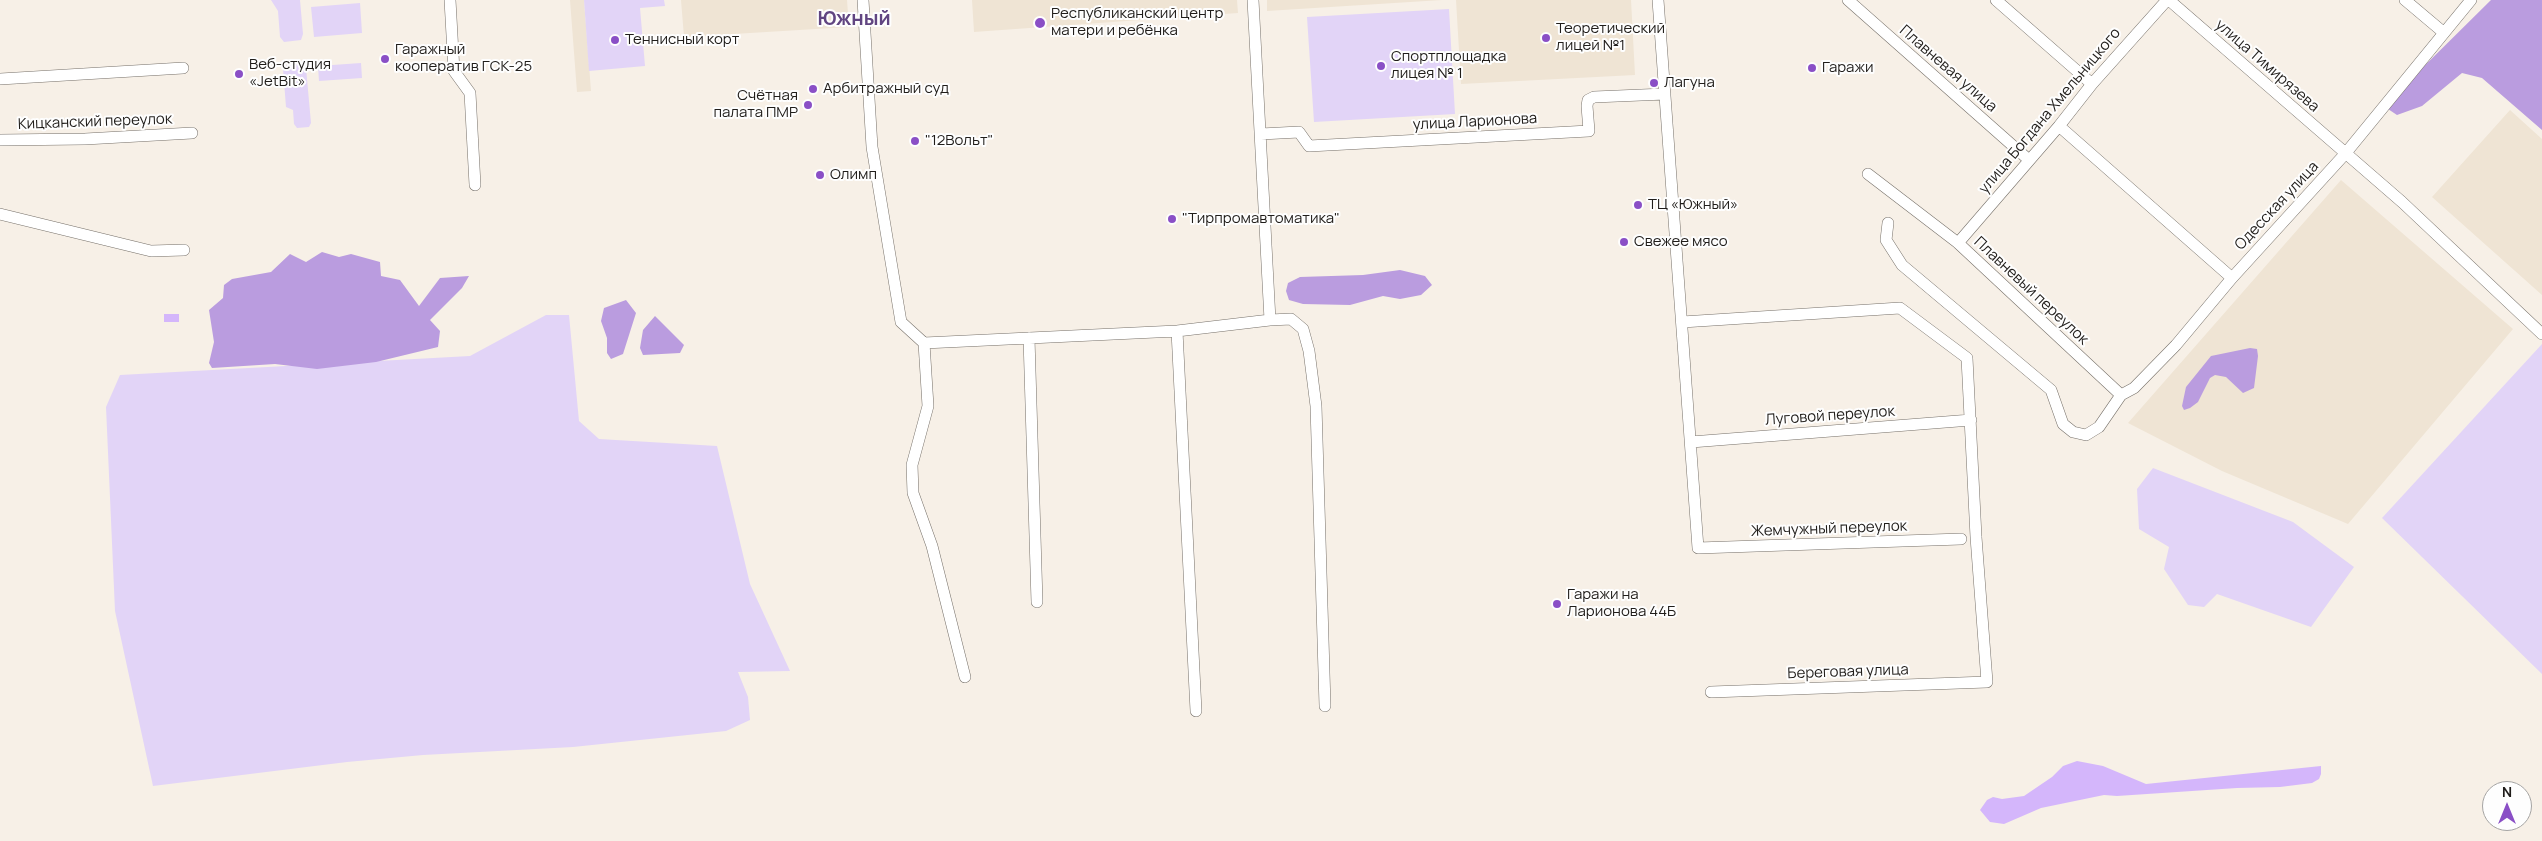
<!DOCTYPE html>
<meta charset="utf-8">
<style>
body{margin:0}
#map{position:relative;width:2542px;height:841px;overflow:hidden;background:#f7f0e7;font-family:Manrope,sans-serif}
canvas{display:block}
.north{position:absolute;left:2482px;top:781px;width:50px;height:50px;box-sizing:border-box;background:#fefefe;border:1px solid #a5a4a3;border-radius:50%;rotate:0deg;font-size:14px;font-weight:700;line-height:20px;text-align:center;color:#201d1a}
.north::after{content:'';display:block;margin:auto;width:18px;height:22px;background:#8a4fc6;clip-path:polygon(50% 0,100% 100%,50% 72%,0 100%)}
</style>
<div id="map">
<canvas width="2542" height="841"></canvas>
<div class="north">N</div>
</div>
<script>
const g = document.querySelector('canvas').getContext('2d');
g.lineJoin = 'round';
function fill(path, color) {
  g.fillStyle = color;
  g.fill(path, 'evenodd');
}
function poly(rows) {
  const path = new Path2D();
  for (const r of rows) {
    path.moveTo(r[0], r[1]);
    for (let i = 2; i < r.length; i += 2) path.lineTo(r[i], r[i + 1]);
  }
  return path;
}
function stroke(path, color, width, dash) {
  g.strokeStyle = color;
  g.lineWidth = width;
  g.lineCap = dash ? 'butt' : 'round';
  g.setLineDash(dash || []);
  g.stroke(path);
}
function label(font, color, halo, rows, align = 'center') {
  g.font = font + ' Manrope,sans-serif';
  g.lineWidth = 4;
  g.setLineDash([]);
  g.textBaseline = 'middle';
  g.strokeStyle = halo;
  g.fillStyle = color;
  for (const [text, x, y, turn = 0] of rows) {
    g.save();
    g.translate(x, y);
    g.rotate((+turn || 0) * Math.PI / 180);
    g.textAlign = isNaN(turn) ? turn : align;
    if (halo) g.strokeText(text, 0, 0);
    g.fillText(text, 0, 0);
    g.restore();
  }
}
const built = poly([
 [570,0,584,0,591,91,577,92],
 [681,0,847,0,849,27,684,37],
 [972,0,1237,0,1238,13,974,32],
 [1267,0,1442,0,1267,11],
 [1456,0,1631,0,1635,75,1461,84],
 [2510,110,2542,139,2542,295,2432,197],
 [2341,180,2513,329,2348,524,2222,471,2128,423]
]);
const green = poly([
 [271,0,300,0,303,34,301,40,284,42,280,37,278,11],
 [584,0,664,0,665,6,640,8,645,66,589,71],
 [360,3,362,33,314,37,311,7],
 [1449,9,1455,114,1314,122,1307,17],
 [361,63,362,78,319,81,318,66],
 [304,64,306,68,311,123,309,127,297,128,294,124,293,110,286,107,283,69,287,65],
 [546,315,569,315,579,421,599,439,717,446,750,584,790,671,738,672,748,697,750,720,726,731,573,747,423,755,347,762,153,786,115,611,106,407,120,375,470,356],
 [2542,344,2542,674,2382,518],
 [2153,468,2293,522,2354,567,2311,627,2217,594,2204,607,2188,605,2164,569,2169,547,2139,529,2137,489]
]);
const forest = poly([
 [2491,0,2542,0,2542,130,2482,78,2462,73,2422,106,2397,115,2388,109,2400,90],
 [322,252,339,257,351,254,380,262,381,276,400,280,419,306,440,278,469,276,462,288,430,320,440,331,438,347,376,362,317,369,275,364,212,368,209,363,214,342,209,310,223,298,224,285,232,279,271,272,290,254,306,262],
 [1400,270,1425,276,1432,285,1421,295,1400,299,1383,296,1350,305,1303,304,1289,300,1286,291,1288,283,1300,277,1363,275],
 [626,300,636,313,623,354,611,359,607,353,607,338,601,321,604,308],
 [655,316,684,345,680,353,643,355,640,348,643,330],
 [2250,348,2257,349,2258,356,2254,388,2243,393,2226,377,2215,375,2210,378,2198,402,2190,408,2184,410,2182,406,2186,387,2211,356]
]);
const water = poly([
 [164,314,179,314,179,322,164,322],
 [2077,761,2103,766,2146,784,2321,766,2321,774,2319,779,2312,783,2280,787,2237,788,2117,796,2104,795,2041,808,2004,824,1990,822,1980,810,1987,800,1993,797,2002,799,2024,796,2052,777,2063,766]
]);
const minor = poly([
 [450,0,454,71,470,93,475,185],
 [863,0,872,147,901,322,924,343,928,406,912,465,913,493,932,546,965,677],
 [1253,0,1270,320],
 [1658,0,1698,548,1961,539],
 [1848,0,2029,160],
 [1996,0,2092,84],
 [2169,0,2402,202,2542,334],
 [2405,0,2443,32],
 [0,79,183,68],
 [2059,126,2232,278],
 [1261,134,1299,132,1309,146,1589,131,1587,106,1588,100,1594,97,1665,94],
 [0,140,85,139,192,133],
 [1868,174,1958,243,2121,395],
 [0,214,151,251,184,250],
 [1888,223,1886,240,1902,265,2051,390,2063,424,2073,432,2086,435,2099,427,2121,395,2134,388,2176,345,2232,278,2345,154,2471,0],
 [1958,243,2059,126,2092,84,2167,0],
 [1682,322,1900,308,1967,358,1976,537,1987,682,1711,692],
 [1177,331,1196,711],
 [1029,338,1037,602],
 [924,343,1177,331,1270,320,1291,319,1303,329,1309,351,1316,406,1325,706],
 [1691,442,1971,420]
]);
const markers = [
 [1040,23,6,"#8a4fc6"],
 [1546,38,5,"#8a4fc6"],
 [615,40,5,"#8a4fc6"],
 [385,59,5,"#8a4fc6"],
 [1381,66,5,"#8a4fc6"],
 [1812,68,5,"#8a4fc6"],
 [239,74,5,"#8a4fc6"],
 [1654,83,5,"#8a4fc6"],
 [813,89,5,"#8a4fc6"],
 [808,105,5,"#8a4fc6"],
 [915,141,5,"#8a4fc6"],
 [820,175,5,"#8a4fc6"],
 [1638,205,5,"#8a4fc6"],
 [1172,219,5,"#8a4fc6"],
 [1624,242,5,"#8a4fc6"],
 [1557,604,5,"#8a4fc6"]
];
const poiNames = [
 ["Республиканский центр",1051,14],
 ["матери и ребёнка",1051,31],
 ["Теоретический",1556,29],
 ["лицей №1",1556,46],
 ["Теннисный корт",625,40],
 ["Гаражный",395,50],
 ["кооператив ГСК-25",395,67],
 ["Спортплощадка",1391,57],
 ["лицея № 1",1391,74],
 ["Веб-студия",249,65],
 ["«JetBit»",249,82],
 ["Гаражи",1822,68],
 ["Лагуна",1664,83],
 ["Арбитражный суд",823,89],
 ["Счётная",798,96,"right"],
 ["палата ПМР",798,113,"right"],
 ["\"12Вольт\"",925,141],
 ["Олимп",830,175],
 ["ТЦ «Южный»",1648,205],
 ["\"Тирпромавтоматика\"",1182,219],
 ["Свежее мясо",1634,242],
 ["Гаражи на",1567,595],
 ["Ларионова 44Б",1567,612]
];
const streetNames = [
 ["улица Тимирязева",2267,66,41],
 ["Плавневая улица",1948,69,41],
 ["улица Богдана Хмельницкого",2050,111,-50],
 ["Кицканский переулок",95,122,-2],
 ["улица Ларионова",1475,122,-3],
 ["Одесская улица",2277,206,-47],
 ["Плавневый переулок",2031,291,43],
 ["Луговой переулок",1830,416,-4],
 ["Жемчужный переулок",1829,529,-2],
 ["Береговая улица",1848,672,-2]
];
const districtNames = [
 ["Южный",854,19]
];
fill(built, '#efe4d4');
fill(green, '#e2d4f7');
fill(forest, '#ba9cdf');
fill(water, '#d4b6fb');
stroke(minor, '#767069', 12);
stroke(minor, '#fff', 11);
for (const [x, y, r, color] of markers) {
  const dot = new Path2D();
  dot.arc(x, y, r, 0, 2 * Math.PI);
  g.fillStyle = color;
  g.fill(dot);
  stroke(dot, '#fefefe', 2);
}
label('15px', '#201d1a', '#fefefe', poiNames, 'left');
label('15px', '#201d1a', '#fefefe', streetNames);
label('bold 20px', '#614581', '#fefefe', districtNames);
</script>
